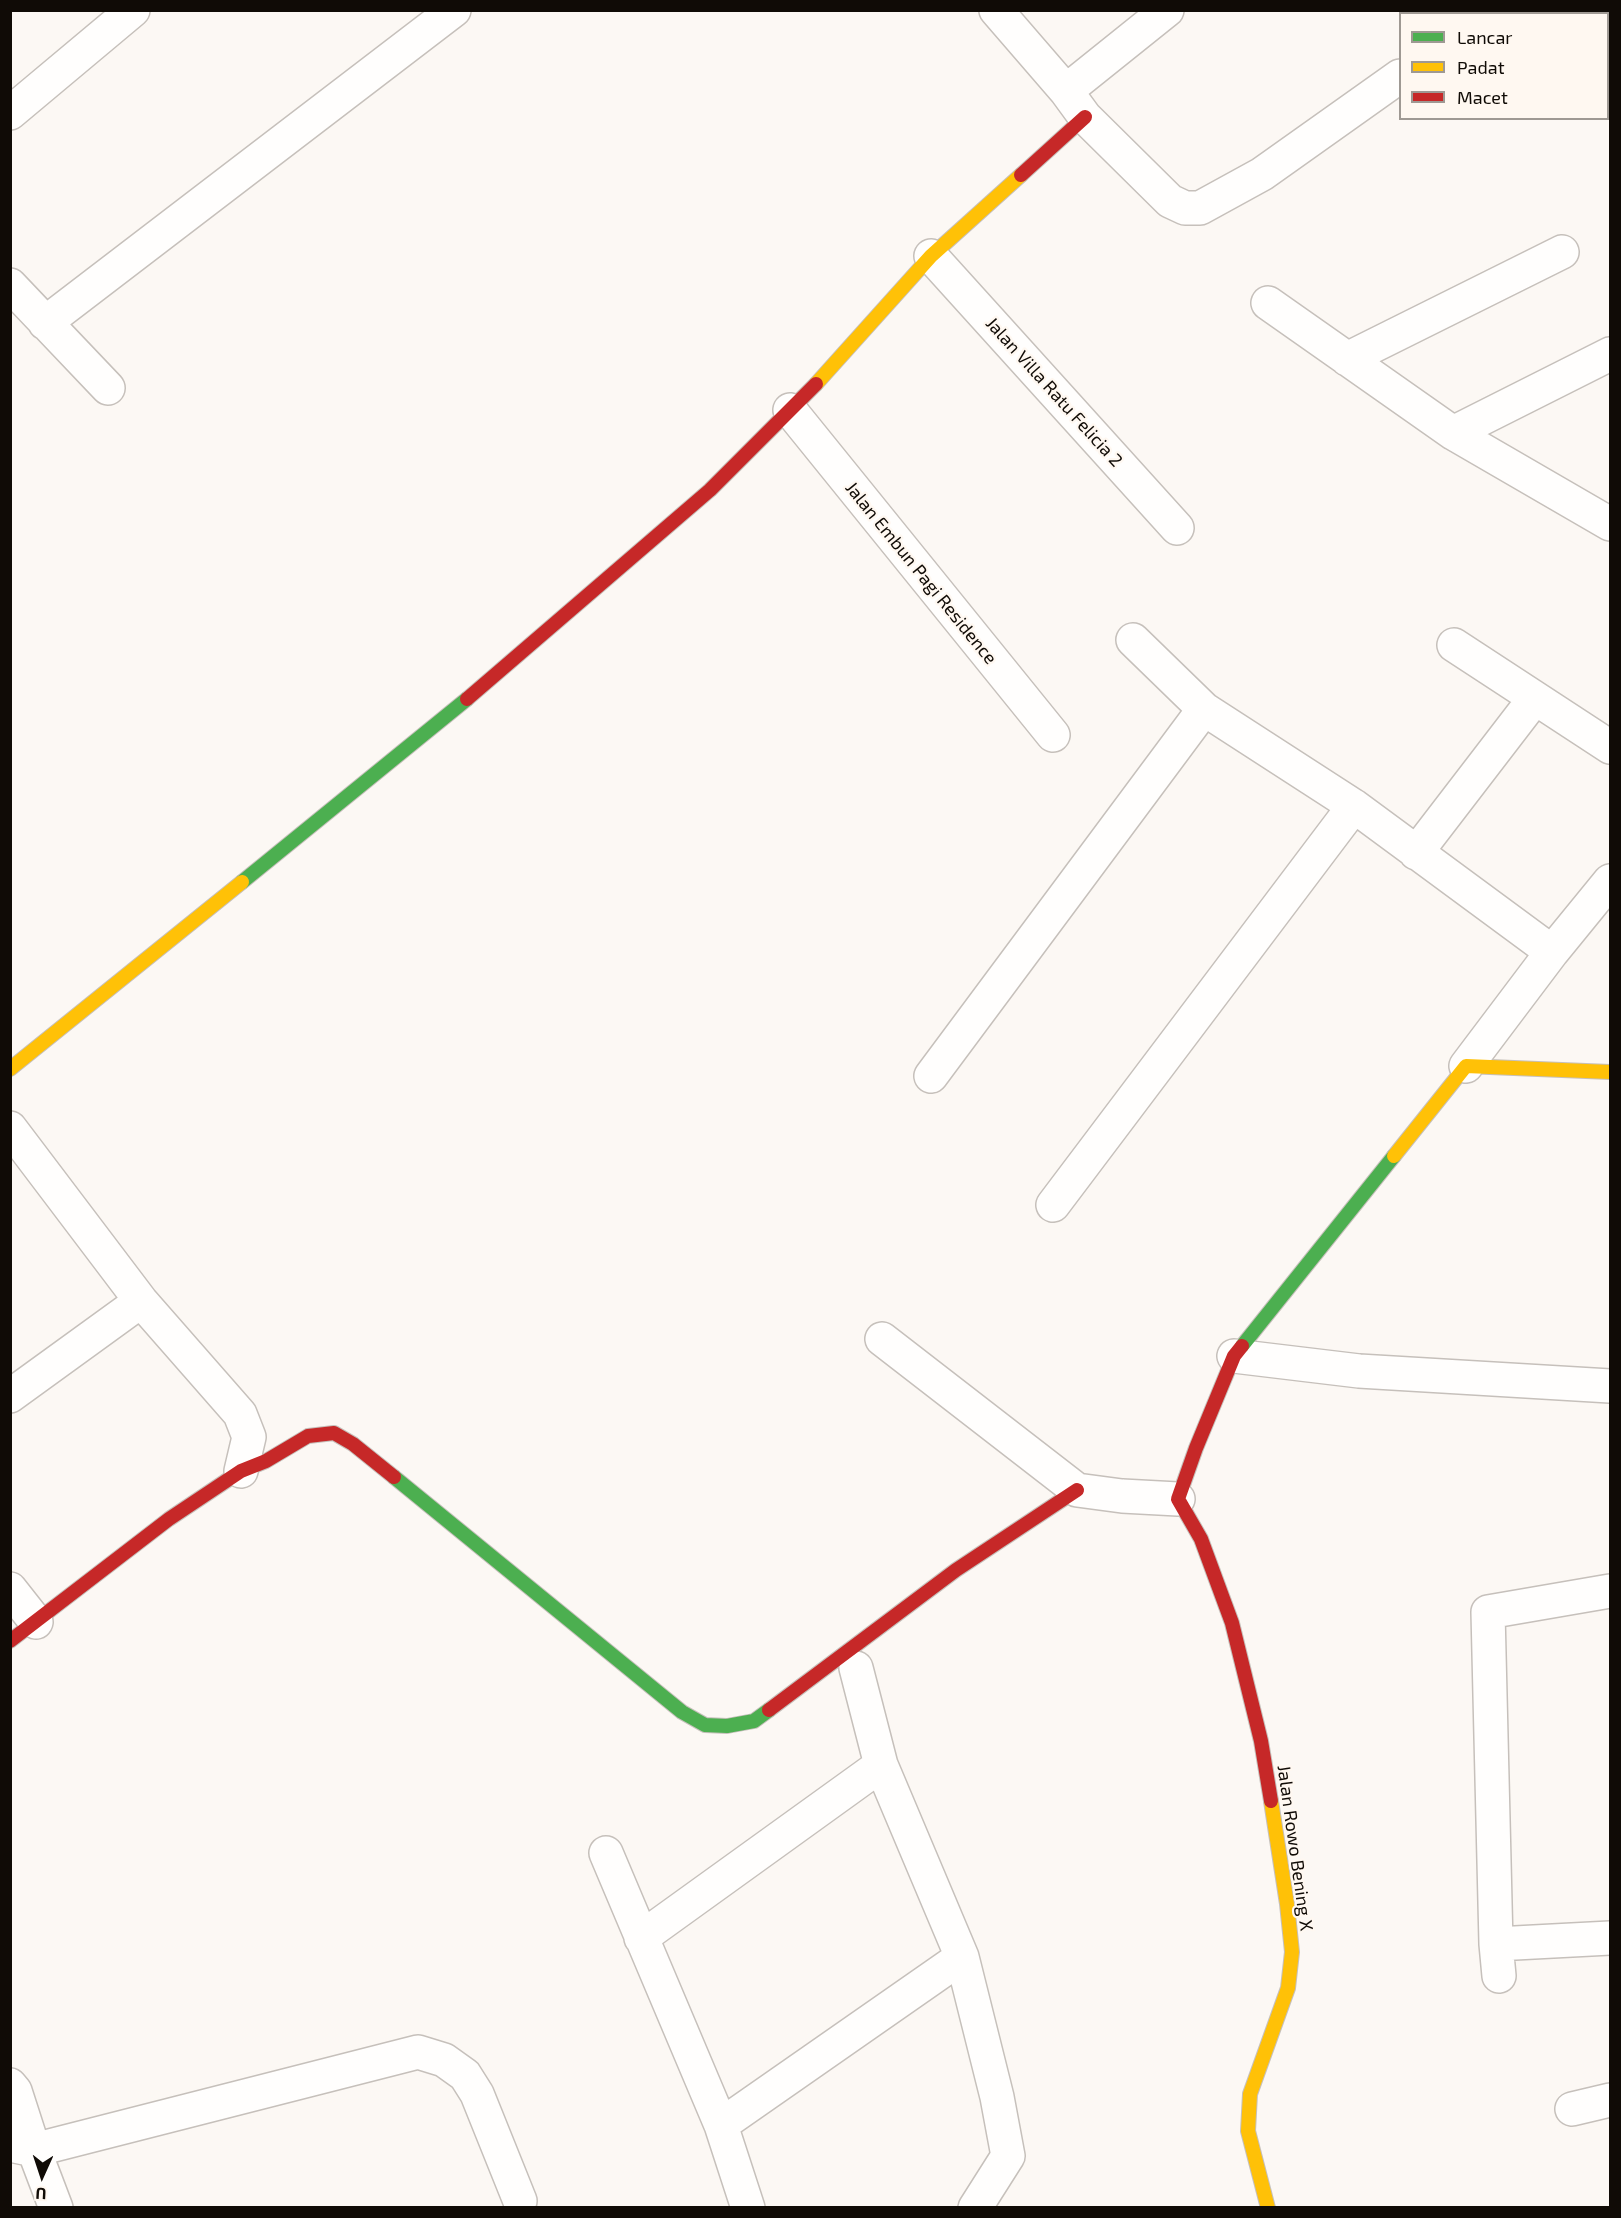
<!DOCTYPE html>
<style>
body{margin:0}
#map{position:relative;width:1621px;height:2218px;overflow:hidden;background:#fcf8f4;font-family:"Exo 2",sans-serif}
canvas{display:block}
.frame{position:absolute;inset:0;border:12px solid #100b06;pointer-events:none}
.legend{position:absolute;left:1399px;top:12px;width:210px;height:108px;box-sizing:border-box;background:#fff8f1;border:2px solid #9f9993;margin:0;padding:8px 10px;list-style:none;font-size:18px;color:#100b06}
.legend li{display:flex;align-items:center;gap:12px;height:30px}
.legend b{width:30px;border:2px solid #9f9993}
.north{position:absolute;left:12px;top:2146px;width:60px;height:60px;-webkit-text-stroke:4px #fff8f1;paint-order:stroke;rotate:183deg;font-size:16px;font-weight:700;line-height:24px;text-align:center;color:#100b06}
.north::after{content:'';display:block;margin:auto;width:21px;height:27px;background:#100b06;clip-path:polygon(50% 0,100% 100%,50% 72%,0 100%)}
</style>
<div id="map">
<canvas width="1621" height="2218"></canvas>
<div class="frame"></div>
<ul class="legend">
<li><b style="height:8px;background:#4caf50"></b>Lancar</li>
<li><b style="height:8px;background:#ffc107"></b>Padat</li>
<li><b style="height:8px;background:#c62828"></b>Macet</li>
</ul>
<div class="north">U</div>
</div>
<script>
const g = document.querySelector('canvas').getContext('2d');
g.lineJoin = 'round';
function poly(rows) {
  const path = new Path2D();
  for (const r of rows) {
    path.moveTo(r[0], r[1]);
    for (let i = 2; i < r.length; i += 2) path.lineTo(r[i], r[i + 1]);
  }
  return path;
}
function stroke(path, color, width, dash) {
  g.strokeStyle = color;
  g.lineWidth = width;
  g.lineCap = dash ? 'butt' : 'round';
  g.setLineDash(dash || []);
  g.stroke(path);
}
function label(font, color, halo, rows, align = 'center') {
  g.font = font + ' "Exo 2",sans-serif';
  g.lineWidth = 4.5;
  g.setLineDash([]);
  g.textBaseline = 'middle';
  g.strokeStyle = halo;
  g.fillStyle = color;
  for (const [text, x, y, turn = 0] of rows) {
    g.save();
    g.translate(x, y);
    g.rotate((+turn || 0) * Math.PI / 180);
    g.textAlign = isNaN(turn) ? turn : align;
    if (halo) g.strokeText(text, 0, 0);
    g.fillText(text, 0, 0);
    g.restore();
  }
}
const street = poly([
 [996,10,1066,91,1085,117,1170,201,1185,208,1200,208,1262,174,1400,76],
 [1488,14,1493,10],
 [1066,91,1167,10],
 [10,113,133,10],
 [931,256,1177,528],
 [10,285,108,388],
 [1268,303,1453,433,1610,524],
 [45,323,454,10],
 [1347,359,1562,252],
 [790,410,1053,735],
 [1453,433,1610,354],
 [1133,640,1204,709,1354,806,1552,952],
 [1454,645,1610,747],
 [1416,853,1535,698],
 [1466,1066,1552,952,1610,881],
 [931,1076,1204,709],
 [10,1128,141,1301,240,1414,249,1437,241,1471],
 [1053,1205,1354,806],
 [882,1339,1077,1490,1122,1496,1178,1499],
 [1234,1356,1359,1371,1610,1386],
 [10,1396,141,1301],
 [10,1589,36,1622],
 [856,1668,881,1765,962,1957,997,2097,1008,2156,975,2208],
 [606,1853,721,2125,748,2208],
 [641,1938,881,1765],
 [1496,1944,1610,1938],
 [1499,1976,1496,1944,1488,1612,1610,1591],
 [10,2085,15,2091,34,2150,56,2208],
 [1572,2109,1610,2100],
 [721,2125,962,1957],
 [10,2145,34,2150,418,2052,444,2060,465,2075,477,2094,520,2201]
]);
const fast = poly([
 [242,882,467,699],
 [1242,1346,1394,1156],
 [394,1477,682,1712,705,1725,727,1726,754,1721,769,1710]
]);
const slow = poly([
 [816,384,931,256,1021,175],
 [10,1069,242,882],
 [1394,1156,1466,1066,1610,1072],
 [1268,2208,1248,2131,1250,2094,1288,1988,1292,1952,1287,1904,1271,1801]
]);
const jam = poly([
 [1021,175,1085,117],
 [467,699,710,490,816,384],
 [1242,1346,1234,1356,1196,1448,1178,1499,1201,1539,1232,1623,1261,1741,1271,1801],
 [10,1641,169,1519,241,1471,266,1461,308,1436,334,1433,353,1444,394,1477],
 [769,1710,956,1570,1077,1490]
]);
const streetNames = [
 ["Jalan Villa Ratu Felicia 2",1054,392,48],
 ["Jalan Embun Pagi Residence",921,573,51],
 ["Jalan Rowo Bening X",1295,1848,82]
];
stroke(street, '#c6c0bb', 36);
stroke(fast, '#c6c0bb', 16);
stroke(slow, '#c6c0bb', 16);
stroke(jam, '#c6c0bb', 16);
stroke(street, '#fffefd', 33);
stroke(fast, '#4caf50', 14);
stroke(slow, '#ffc107', 14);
stroke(jam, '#c62828', 14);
label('18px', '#100b06', '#fff8f1', streetNames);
</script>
